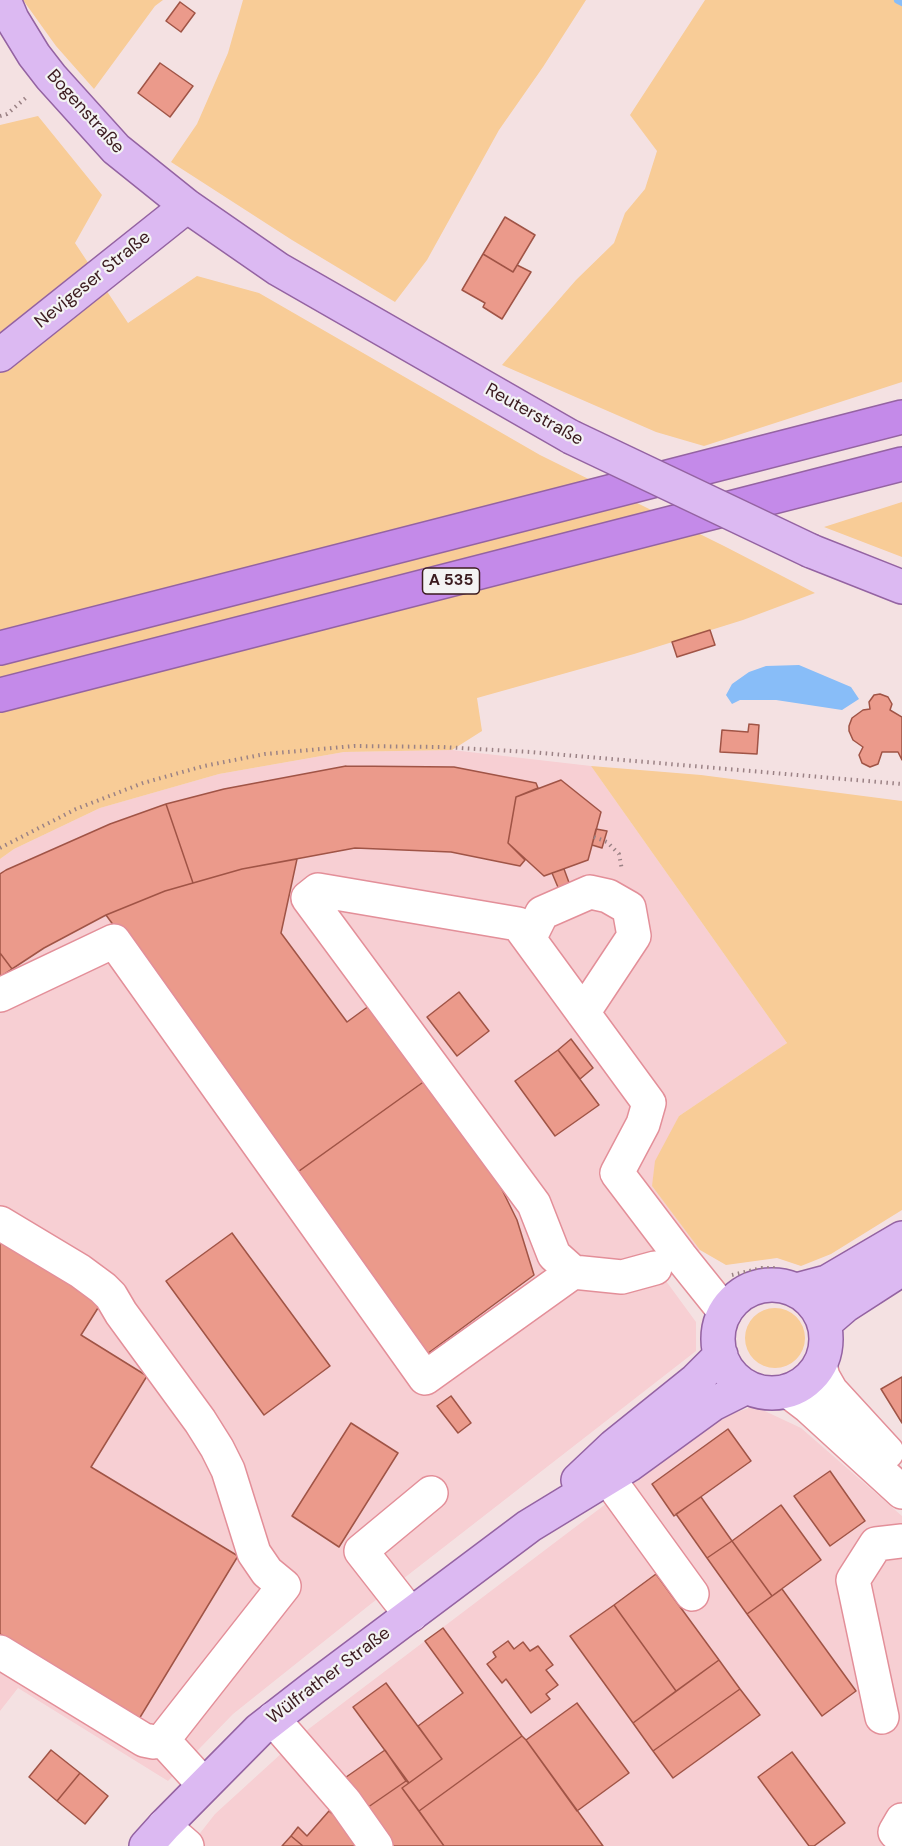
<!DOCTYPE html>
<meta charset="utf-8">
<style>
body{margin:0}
canvas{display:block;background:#f4e1e2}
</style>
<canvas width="902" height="1846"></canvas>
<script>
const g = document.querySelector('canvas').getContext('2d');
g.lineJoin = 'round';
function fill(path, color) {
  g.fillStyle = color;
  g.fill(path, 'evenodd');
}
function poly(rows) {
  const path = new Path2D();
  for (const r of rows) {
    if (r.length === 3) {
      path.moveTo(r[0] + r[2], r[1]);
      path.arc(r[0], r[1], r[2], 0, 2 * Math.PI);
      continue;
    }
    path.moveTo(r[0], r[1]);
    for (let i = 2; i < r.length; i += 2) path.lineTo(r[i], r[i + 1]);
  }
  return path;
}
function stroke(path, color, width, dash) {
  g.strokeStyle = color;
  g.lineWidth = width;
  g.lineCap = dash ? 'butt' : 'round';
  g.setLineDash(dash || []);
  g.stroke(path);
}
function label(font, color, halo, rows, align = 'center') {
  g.font = font + ' "DM Sans",sans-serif';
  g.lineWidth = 4.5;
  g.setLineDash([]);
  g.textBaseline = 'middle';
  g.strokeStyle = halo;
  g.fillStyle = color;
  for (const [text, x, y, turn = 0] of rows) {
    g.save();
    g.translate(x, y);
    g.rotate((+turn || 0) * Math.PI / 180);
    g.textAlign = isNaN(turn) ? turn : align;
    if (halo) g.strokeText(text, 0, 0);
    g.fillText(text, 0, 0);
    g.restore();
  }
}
const built = poly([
 [452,750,591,766,787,1043,679,1116,652,1186,700,1250,666,1281,696,1322,696,1351,372,1603,233,1714,168,1781,18,1688,0,1711,0,859,14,849,100,808,219,774,344,752],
 [754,1406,801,1428,902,1516,902,1846,190,1846,215,1814,306,1731,718,1419]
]);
const green = poly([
 [23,0,163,0,155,6,94,89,56,46],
 [243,0,586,0,543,67,499,130,427,260,395,302,292,240,171,162,197,124,228,53],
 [705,0,902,0,902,382,704,446,656,432,502,365,576,280,614,243,625,213,645,189,657,151,630,115],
 [38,116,102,195,75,243,128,323,197,276,259,293,540,455,724,546,815,593,743,620,634,654,477,698,482,731,452,750,344,752,219,774,100,808,14,849,0,859,0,125],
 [902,502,902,557,824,527],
 [591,766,701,775,902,801,902,1210,831,1254,801,1266,777,1258,726,1265,700,1250,652,1186,655,1161,679,1116,787,1043],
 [775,1338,30]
]);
const water = poly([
 [799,665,851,687,859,699,842,710,776,700,740,700,732,704,726,695,732,684,749,672,766,666]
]);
const stream = poly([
 [898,0,902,2]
]);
const building = poly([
 [180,2,195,13,181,32,166,21,180,2],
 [160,63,193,86,170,117,138,93,160,63],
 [505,217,535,235,513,272,483,254,505,217],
 [483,254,513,272,517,265,531,272,502,319,483,307,485,303,462,290,483,254],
 [710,630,715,645,677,657,672,642,710,630],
 [880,694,888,697,892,704,890,710,902,717,902,760,898,752,882,752,878,764,870,767,862,763,859,755,863,747,853,740,849,731,849,726,852,718,863,710,870,709,869,702,874,695,880,694],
 [749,724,759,725,757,754,720,752,722,730,748,732,749,724],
 [346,766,454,767,536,783,538,788,516,797,508,843,525,860,520,866,451,852,355,848,242,869,193,883,166,804,224,789,346,766],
 [561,780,601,812,588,860,544,876,508,843,516,797,561,780],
 [166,804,193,883,165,891,106,915,44,948,12,969,0,953,0,874,6,870,110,824,166,804],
 [596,829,607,831,602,848,592,845,596,829],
 [297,859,281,933,347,1022,373,1003,429,1078,295,1174,106,915,165,891,242,869,297,859],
 [564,869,571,888,560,892,552,873,564,869],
 [0,953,12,969,0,977,0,953],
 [459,992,489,1031,457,1056,427,1017,459,992],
 [571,1039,593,1068,580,1079,558,1050,571,1039],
 [558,1050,599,1105,555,1136,515,1081,558,1050],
 [429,1078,485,1155,517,1220,534,1275,427,1354,292,1176,429,1078],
 [232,1233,330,1366,264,1415,166,1281,232,1233],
 [0,1237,103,1300,81,1335,147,1376,91,1467,238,1556,139,1719,0,1634,0,1237],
 [902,1377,902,1423,881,1389,902,1377],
 [451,1396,471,1423,458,1433,437,1406,451,1396],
 [351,1423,398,1453,339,1547,292,1516,351,1423],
 [728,1429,751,1461,674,1516,652,1484,728,1429],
 [830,1471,865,1521,830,1546,794,1496,830,1471],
 [701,1497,732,1541,707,1558,676,1514,701,1497],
 [781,1505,821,1560,772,1596,732,1541,781,1505],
 [732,1541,772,1596,747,1614,707,1558,732,1541],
 [656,1574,719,1660,676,1691,614,1605,656,1574],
 [782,1589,856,1691,822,1716,747,1614,782,1589],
 [614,1605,676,1691,633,1723,570,1636,614,1605],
 [443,1628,522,1736,419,1811,402,1788,442,1759,418,1726,463,1693,425,1641,443,1628],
 [508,1641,514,1649,523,1642,530,1651,538,1646,553,1665,546,1670,558,1685,546,1694,550,1699,531,1713,506,1679,502,1683,487,1664,496,1657,493,1652,508,1641],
 [719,1660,740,1689,653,1751,633,1723,719,1660],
 [386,1683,442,1759,409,1783,353,1707,386,1683],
 [740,1689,760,1715,673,1778,653,1751,740,1689],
 [577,1703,629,1773,577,1811,526,1740,577,1703],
 [522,1736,526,1740,603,1846,444,1846,419,1811,522,1736],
 [51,1750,80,1773,57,1801,29,1777,51,1750],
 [385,1750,406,1781,361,1812,339,1782,385,1750],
 [792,1752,845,1823,814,1846,809,1846,758,1777,792,1752],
 [80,1773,108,1796,85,1824,57,1801,80,1773],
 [406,1781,409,1783,402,1788,444,1846,385,1846,361,1812,406,1781],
 [329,1811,365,1842,361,1846,303,1846,291,1836,298,1827,307,1836,329,1811],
 [291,1836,303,1846,282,1846,291,1836]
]);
const path = poly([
 [0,116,7,114,28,96],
 [594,837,607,842,619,854,622,870],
 [0,848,76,809,143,783,204,766,265,754,354,746,442,747,530,752,902,784],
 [732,1275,762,1268,778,1268]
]);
const minor = poly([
 [529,939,542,913,590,892,608,896,629,908,634,936,583,1013],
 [0,995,114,941,425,1378,573,1272],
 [0,1223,80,1271,103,1288,111,1296,121,1313,200,1421,217,1448,228,1470,254,1553,267,1572,284,1586,163,1740,154,1742,144,1740,0,1652],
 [655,1268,622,1277,573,1272,554,1255,534,1204,308,898,318,890,518,924,649,1103,643,1124,617,1173,680,1256,725,1312],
 [820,1365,823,1377,831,1391,887,1452],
 [788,1391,809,1407,902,1492],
 [608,1478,692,1594],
 [411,1615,361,1551,431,1493],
 [882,1717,853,1580,876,1544,902,1541],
 [273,1719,345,1802,376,1846],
 [163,1740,204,1785],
 [902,1820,895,1832,902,1839],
 [164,1826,187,1846]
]);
const major = poly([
 [4,0,12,19,34,55,51,77,116,149,187,206,278,269,571,437],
 [0,355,187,206],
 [811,551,902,587],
 [772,1339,54],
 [797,1290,827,1282,902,1238],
 [824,1324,846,1305,902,1269],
 [578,1480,614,1446,696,1380,721,1355],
 [146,1846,164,1826,259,1730,313,1688,529,1526,629,1465,713,1404,747,1387]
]);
const highway = poly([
 [0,648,902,417],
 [0,695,902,464]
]);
const majorBridge = poly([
 [571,437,811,551]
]);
const shields = [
 [451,581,57]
];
const shieldNames = [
 ["A 535",451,581]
];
const streetNames = [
 ["Bogenstraße",85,112,48],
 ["Nevigeser Straße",93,280,-39],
 ["Reuterstraße",534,415,29],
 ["Wülfrather Straße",329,1676,-37]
];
fill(built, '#f7cfd3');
fill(green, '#f8cc97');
fill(water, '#88bdf8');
stroke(stream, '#88bdf8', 8);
fill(building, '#eb9a8b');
stroke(building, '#a05446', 1.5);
stroke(minor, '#e38f99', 36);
stroke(major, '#9463a2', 36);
stroke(highway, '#9463a2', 36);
stroke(path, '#9b8285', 4, [1.5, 4.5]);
stroke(minor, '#fff', 33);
stroke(major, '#dcb9f2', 33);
stroke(highway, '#c48ae9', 33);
stroke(majorBridge, '#9463a2', 36, []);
stroke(majorBridge, '#dcb9f2', 33);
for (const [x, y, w] of shields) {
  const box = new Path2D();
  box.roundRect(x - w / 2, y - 13, w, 26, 4.5);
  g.fillStyle = '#f3f3f3';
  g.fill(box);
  stroke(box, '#3b1b1f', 1.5);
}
label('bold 16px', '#3b1b1f', null, shieldNames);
label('18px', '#3b1b1f', '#f3f3f3', streetNames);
</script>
